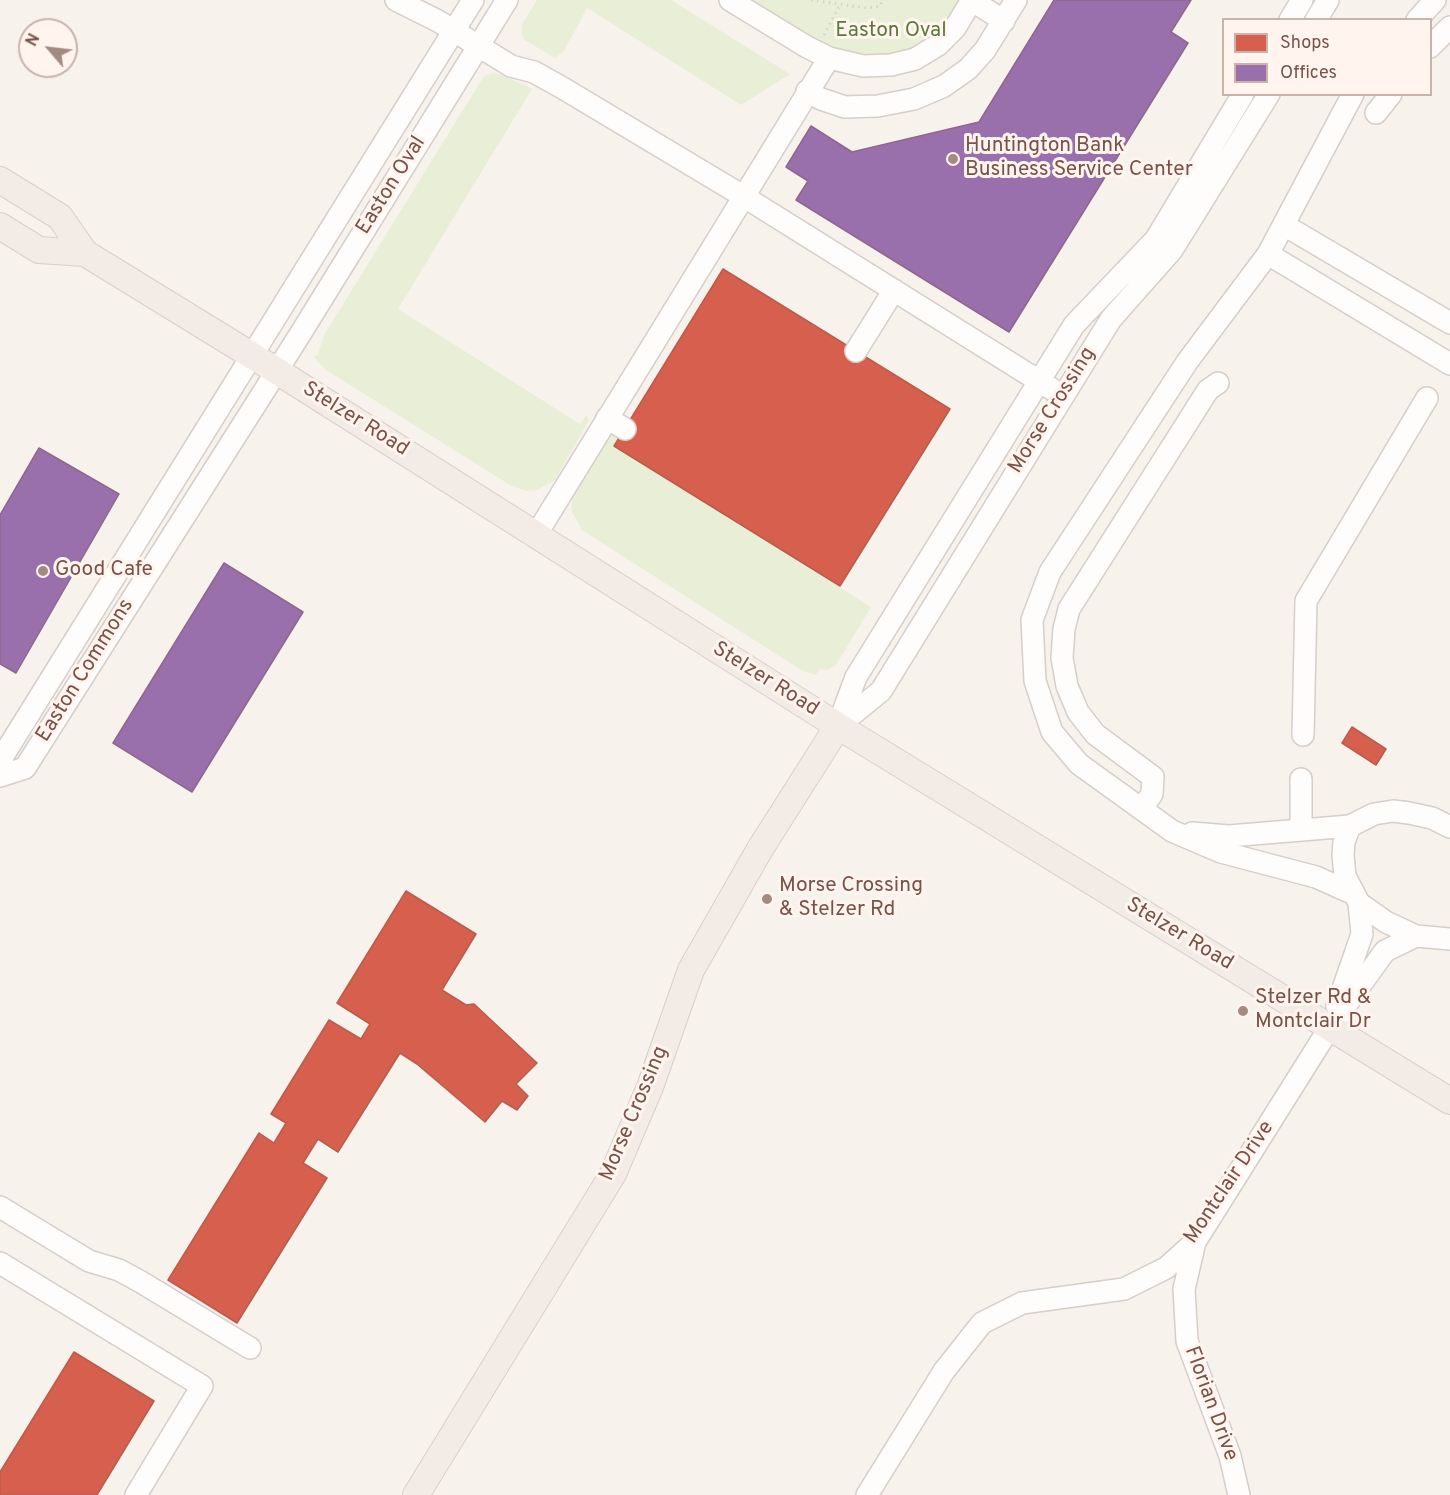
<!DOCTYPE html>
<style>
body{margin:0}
#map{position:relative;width:1450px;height:1495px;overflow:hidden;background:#f8f2ec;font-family:Overpass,sans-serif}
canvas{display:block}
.legend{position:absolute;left:1222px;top:18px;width:210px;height:78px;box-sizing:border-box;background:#fff5ee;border:2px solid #c9b4ac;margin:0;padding:8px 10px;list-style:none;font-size:18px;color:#79524a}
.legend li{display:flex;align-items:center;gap:12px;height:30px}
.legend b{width:30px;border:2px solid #c9b4ac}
.north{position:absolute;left:18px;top:18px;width:60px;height:60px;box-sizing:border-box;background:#fff5ee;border:2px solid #c9b4ac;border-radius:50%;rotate:298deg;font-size:16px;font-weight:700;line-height:24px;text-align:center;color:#79524a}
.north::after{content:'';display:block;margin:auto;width:21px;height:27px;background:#a58a83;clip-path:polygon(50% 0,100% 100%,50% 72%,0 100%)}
</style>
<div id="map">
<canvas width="1450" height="1495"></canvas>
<ul class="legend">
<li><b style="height:16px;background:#d6604d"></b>Shops</li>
<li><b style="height:16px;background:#9970ab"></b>Offices</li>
</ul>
<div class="north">N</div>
</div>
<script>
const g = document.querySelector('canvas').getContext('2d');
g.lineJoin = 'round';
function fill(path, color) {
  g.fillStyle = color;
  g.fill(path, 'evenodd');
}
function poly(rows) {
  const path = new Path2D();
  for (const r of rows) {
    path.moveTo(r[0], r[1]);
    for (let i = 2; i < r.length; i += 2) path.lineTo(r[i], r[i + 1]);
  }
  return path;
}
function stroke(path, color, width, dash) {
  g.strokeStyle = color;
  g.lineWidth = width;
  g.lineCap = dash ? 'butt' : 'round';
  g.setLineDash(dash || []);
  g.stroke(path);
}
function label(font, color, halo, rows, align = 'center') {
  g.font = font + ' Overpass,sans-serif';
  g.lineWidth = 6;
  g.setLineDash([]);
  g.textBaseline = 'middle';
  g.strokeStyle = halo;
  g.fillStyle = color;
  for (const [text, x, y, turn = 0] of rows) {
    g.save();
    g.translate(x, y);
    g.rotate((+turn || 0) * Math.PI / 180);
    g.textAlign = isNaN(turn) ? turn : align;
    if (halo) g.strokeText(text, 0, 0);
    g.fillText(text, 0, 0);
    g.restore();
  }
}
const green = poly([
 [537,0,671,0,790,74,741,105,587,8,564,51,555,58,523,39,521,26],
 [730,0,972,0,938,45,863,66],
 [493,73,508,77,532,89,398,309,580,424,586,416,589,420,555,480,537,490,526,491,510,485,326,370,314,357,318,354,324,335,484,76],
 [609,433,620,436,614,446,871,607,836,665,827,670,820,669,816,675,801,670,582,530,572,512,571,496]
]);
const shops = poly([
 [723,269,950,409,840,586,614,446,723,269],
 [1352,727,1386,749,1376,765,1342,743,1352,727],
 [406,891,476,934,442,990,466,1005,474,1004,537,1063,516,1084,528,1096,517,1110,502,1101,485,1122,417,1064,400,1053,338,1152,318,1139,303,1163,327,1178,237,1323,168,1280,259,1133,274,1143,286,1123,271,1114,329,1020,361,1039,370,1024,337,1003,406,891],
 [74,1352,154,1401,97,1495,0,1495,0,1472,74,1352]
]);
const offices = poly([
 [1054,0,1191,0,1171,32,1188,43,1009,332,796,200,808,181,786,167,811,126,852,152,979,122,1054,0],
 [39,448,119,494,16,673,0,664,0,515,39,448],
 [224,563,303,612,192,792,113,743,224,563]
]);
const path = poly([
 [811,0,867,8,880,6,883,0],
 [824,35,840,5]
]);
const minor = poly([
 [396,0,438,21,511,66,534,72,561,87,743,196,1063,396],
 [730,0,807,47,829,58,863,66,891,65,915,59,938,45,955,28,972,0],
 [971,0,1004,21],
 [1290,20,1302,0],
 [1316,20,1328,0],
 [1417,20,1435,0],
 [1430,47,1450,27],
 [807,91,821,99,845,107,878,106,914,99,944,86,968,69,985,50,1016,0],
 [1353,94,1268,254,1187,362,1050,572,1032,620,1035,681,1052,732,1079,764,1172,831,1221,852,1316,877,1354,894],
 [1376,113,1391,94],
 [1284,225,1450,323],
 [1268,254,1450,364],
 [856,351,894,290],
 [607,418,625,429],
 [536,535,829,58],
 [838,725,856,677,1074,325,1156,239,1243,94],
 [838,726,881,691,1111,319,1172,250,1269,94],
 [1303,735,1306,601,1427,398],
 [0,773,3,756,473,0],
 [0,776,25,768,299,336,507,0],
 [1301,779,1301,830],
 [1141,809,1152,794,1153,777,1095,734,1078,712,1067,686,1062,658,1064,629,1069,609,1208,390,1218,383],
 [1450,827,1432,818,1409,813,1393,811,1374,814,1350,826,1344,842,1343,855,1345,876,1359,903,1386,922,1416,936,1450,939],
 [1192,833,1229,836,1350,826],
 [1337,1006,1362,934,1359,903],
 [0,1207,89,1261,119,1270,141,1282,250,1348],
 [1195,1242,1184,1289,1187,1341,1230,1456,1239,1495],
 [0,1263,202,1386,136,1495],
 [867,1495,944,1371,982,1323,1022,1303,1124,1289,1166,1268,1195,1242,1330,1027,1385,951,1416,936]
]);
const major = poly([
 [0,180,60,217,85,253,277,371,838,726,1450,1101],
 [0,226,39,250,85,253],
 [416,1495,613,1174,650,1087,691,970,760,849,838,726]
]);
const markers = [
 [953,159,6,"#a58a83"],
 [43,571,6,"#a58a83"],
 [767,899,6,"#a58a83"],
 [1243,1011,6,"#a58a83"]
];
const parkNames = [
 ["Easton Oval",891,32]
];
const poiNames = [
 ["Huntington Bank",965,147],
 ["Business Service Center",965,171],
 ["Good Cafe",55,571],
 ["Morse Crossing",779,887],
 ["& Stelzer Rd",779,911],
 ["Stelzer Rd &",1255,999],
 ["Montclair Dr",1255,1023]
];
const streetNames = [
 ["Easton Oval",392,186,-58],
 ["Morse Crossing",1053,411,-58],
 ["Stelzer Road",355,420,32],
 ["Easton Commons",86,671,-58],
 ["Stelzer Road",765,680,32],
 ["Stelzer Road",1179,935,31],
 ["Morse Crossing",635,1114,-67],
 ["Montclair Drive",1230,1183,-56],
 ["Florian Drive",1210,1404,70]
];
fill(green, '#e9efd6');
fill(shops, '#d6604d');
stroke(shops, '#ba5c4c', 1.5);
fill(offices, '#9970ab');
stroke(offices, '#8f678e', 1.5);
stroke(minor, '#d7cdc9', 24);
stroke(major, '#dacec9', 28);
stroke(path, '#dbd0cd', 3, [1.5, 4.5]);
stroke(minor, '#fefdfc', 21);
stroke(major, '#f3ece6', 26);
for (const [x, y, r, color] of markers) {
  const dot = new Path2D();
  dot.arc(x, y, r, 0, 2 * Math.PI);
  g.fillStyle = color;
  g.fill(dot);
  stroke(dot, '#fff5ee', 2);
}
label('21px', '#5a793e', '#fff5ee', parkNames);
label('21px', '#79524a', '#fff5ee', poiNames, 'left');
label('21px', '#79524a', '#fff5ee', streetNames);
</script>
